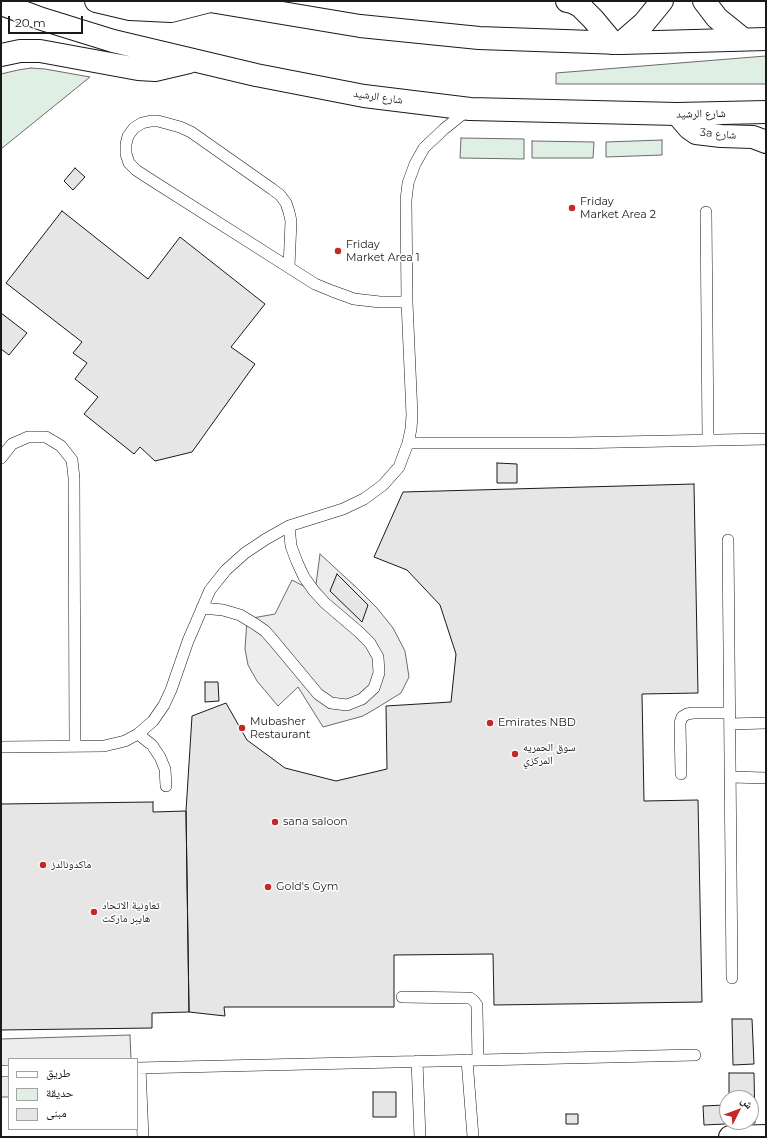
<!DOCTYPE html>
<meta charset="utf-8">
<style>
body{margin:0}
#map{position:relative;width:767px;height:1138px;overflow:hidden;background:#fff;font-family:Montserrat,"Noto Naskh Arabic",sans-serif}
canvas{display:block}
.frame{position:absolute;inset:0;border:2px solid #1a1a1a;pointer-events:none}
.legend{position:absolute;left:8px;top:1058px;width:130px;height:72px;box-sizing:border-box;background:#fff;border:1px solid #a3a3a3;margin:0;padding:5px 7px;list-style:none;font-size:12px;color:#1a1a1a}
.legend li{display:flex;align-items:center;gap:8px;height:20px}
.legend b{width:20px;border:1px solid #a3a3a3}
.north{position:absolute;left:719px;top:1090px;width:40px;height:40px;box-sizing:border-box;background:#fff;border:1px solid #a3a3a3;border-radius:50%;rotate:48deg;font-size:11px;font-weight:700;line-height:16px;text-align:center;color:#1a1a1a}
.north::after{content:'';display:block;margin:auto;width:14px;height:18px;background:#c62828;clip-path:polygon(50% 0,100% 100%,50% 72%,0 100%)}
.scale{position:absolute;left:8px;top:16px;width:75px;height:18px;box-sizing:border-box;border:2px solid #1a1a1a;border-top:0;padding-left:5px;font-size:12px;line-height:14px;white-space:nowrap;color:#1a1a1a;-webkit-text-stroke:3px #fff;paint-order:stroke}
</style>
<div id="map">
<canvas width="767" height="1138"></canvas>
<div class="frame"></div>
<ul class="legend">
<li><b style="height:5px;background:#fff"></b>طريق</li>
<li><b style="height:11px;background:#e0efe3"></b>حديقة</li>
<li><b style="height:11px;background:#e6e6e6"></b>مبنى</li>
</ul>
<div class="north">ش</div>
<div class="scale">20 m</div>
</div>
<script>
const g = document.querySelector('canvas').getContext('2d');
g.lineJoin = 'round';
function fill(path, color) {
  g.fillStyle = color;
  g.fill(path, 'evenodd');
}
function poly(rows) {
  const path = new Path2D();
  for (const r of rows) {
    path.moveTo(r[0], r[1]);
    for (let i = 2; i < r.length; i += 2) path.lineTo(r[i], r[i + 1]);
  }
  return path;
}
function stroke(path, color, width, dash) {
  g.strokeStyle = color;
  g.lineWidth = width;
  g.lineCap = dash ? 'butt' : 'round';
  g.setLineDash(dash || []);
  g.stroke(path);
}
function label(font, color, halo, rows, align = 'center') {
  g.font = font + ' Montserrat,"Noto Naskh Arabic",sans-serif';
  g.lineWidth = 3;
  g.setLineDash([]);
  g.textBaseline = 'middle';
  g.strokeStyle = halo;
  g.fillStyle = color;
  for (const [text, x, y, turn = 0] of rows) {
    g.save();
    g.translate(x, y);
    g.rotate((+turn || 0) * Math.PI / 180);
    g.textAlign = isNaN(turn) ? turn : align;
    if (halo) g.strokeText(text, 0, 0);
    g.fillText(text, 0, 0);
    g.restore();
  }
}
const green = poly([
 [766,56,766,84,556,84,556,73,766,56],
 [31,68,45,69,90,77,1,149,1,74,18,70,31,68],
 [461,138,524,139,524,159,460,158,461,138],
 [662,140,662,155,606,157,606,142,662,140],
 [532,141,594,142,593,158,532,158,532,141]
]);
const parking = poly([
 [320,554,357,588,377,608,393,628,405,651,409,677,401,693,375,709,363,716,323,727,298,687,278,706,257,681,248,665,245,649,247,619,275,614,292,580,315,592,320,554],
 [130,1035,131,1059,9,1059,9,1097,1,1097,1,1039,130,1035]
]);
const building = poly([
 [75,168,85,177,73,190,64,181,75,168],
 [62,211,148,279,180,237,265,304,231,347,255,364,192,452,155,461,140,447,134,454,84,414,98,397,75,379,87,363,73,353,82,342,6,283,62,211],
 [1,313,27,333,9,355,1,349,1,313],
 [497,463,517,464,517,483,497,483,497,463],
 [694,484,698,693,642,694,644,801,698,800,702,1002,494,1005,493,954,394,955,394,1007,224,1007,225,1016,189,1012,186,811,192,716,226,703,247,740,285,768,336,781,387,769,386,706,451,702,456,654,440,605,407,570,374,557,403,492,694,484],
 [337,574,368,605,362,622,330,591,337,574],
 [205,682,218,682,219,701,205,702,205,682],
 [153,802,153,812,186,811,189,1012,152,1013,152,1028,1,1030,1,804,153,802],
 [732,1019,752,1019,754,1064,733,1065,732,1019],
 [729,1073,754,1073,755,1123,730,1123,730,1122,751,1122,751,1098,729,1098,729,1073],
 [373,1092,396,1092,396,1117,373,1117,373,1092],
 [725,1105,725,1124,704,1125,703,1106,725,1105],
 [566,1114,578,1114,578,1124,566,1124,566,1114]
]);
const lane = poly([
 [706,212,708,440],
 [289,267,291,221,289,212,286,203,280,195,272,189,191,132,180,127,158,121,151,121,142,123,134,128,128,136,126,144,126,154,129,163,136,170,145,176,315,284,332,291,354,299,380,302,407,302],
 [408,443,571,443,766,439],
 [1,458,12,444,28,437,46,437,61,446,72,460,74,478,75,746],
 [728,540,732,978],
 [202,608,223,610,240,615,255,624,265,631,273,640,318,694,331,703,347,705,362,699,374,688,379,673,378,657,370,643,359,632,325,603,314,591,304,577,297,562,291,546,289,526],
 [730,724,766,723],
 [138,734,152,745,160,757,165,769,166,786],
 [1,747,104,746,125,741,138,734,153,721,164,705,171,690,188,641,210,590,226,570,245,553,266,539,289,526,343,509,364,499,383,485,399,467,408,443,411,429,412,415,407,302,406,200,408,183,415,164,424,148,444,129,469,109],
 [681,774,680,723,682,717,687,714,693,713,729,713],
 [731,777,766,778],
 [402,997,465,998,470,998,474,1001,477,1005,477,1010,478,1060],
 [467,1060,473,1137],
 [417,1061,420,1137],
 [137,1068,695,1055],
 [140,1068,143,1137],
 [4,1071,9,1071]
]);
const street = poly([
 [567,1,572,2,580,6,593,19,613,43],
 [704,1,717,18,743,39],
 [621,43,644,23,662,1],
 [677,114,689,128,696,133,721,136,753,137,766,142],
 [730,1137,766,1136]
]);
const secondary = poly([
 [96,1,130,9,171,11,210,1],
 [210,1,360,26,479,38,621,43,766,39],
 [1,4,42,19,113,41,256,75,364,96,470,109,677,114,766,112],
 [1,55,20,51,40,51,138,69,155,70,189,62]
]);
const markers = [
 [572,208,4,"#c62828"],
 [338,251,4,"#c62828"],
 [490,723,4,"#c62828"],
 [242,728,4,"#c62828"],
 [515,754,4,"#c62828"],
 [275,822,4,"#c62828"],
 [43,865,4,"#c62828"],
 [268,887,4,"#c62828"],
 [94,912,4,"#c62828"]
];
const streetNames = [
 ["شارع الرشيد",378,97,8],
 ["شارع الرشيد",701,114,-1],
 ["3a شارع",718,134,5]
];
const poiNames = [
 ["Friday",580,202],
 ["Market Area 2",580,215],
 ["Friday",346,245],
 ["Market Area 1",346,258],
 ["Mubasher",250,722],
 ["Restaurant",250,735],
 ["Emirates NBD",498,723],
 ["سوق الحمريه",523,748],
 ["المركزي",523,761],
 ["sana saloon",283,822],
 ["ماكدونالدز",51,865],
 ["Gold's Gym",276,887],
 ["تعاونية الاتحاد",102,906],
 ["هايبر ماركت",102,919]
];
fill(green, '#e0efe3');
stroke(green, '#6a6a6a', 1);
fill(parking, '#ededed');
stroke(parking, '#6a6a6a', 1);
fill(building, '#e6e6e6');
stroke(building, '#1a1a1a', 1);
stroke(lane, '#1a1a1a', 12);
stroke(street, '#1a1a1a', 24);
stroke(secondary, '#1a1a1a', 24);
stroke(lane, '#fff', 11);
stroke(street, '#fff', 22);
stroke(secondary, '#fff', 22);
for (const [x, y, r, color] of markers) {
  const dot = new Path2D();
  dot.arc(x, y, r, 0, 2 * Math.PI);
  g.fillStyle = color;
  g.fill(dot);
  stroke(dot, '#fff', 1.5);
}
label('11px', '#1a1a1a', '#fff', streetNames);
label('11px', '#1a1a1a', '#fff', poiNames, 'left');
</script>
